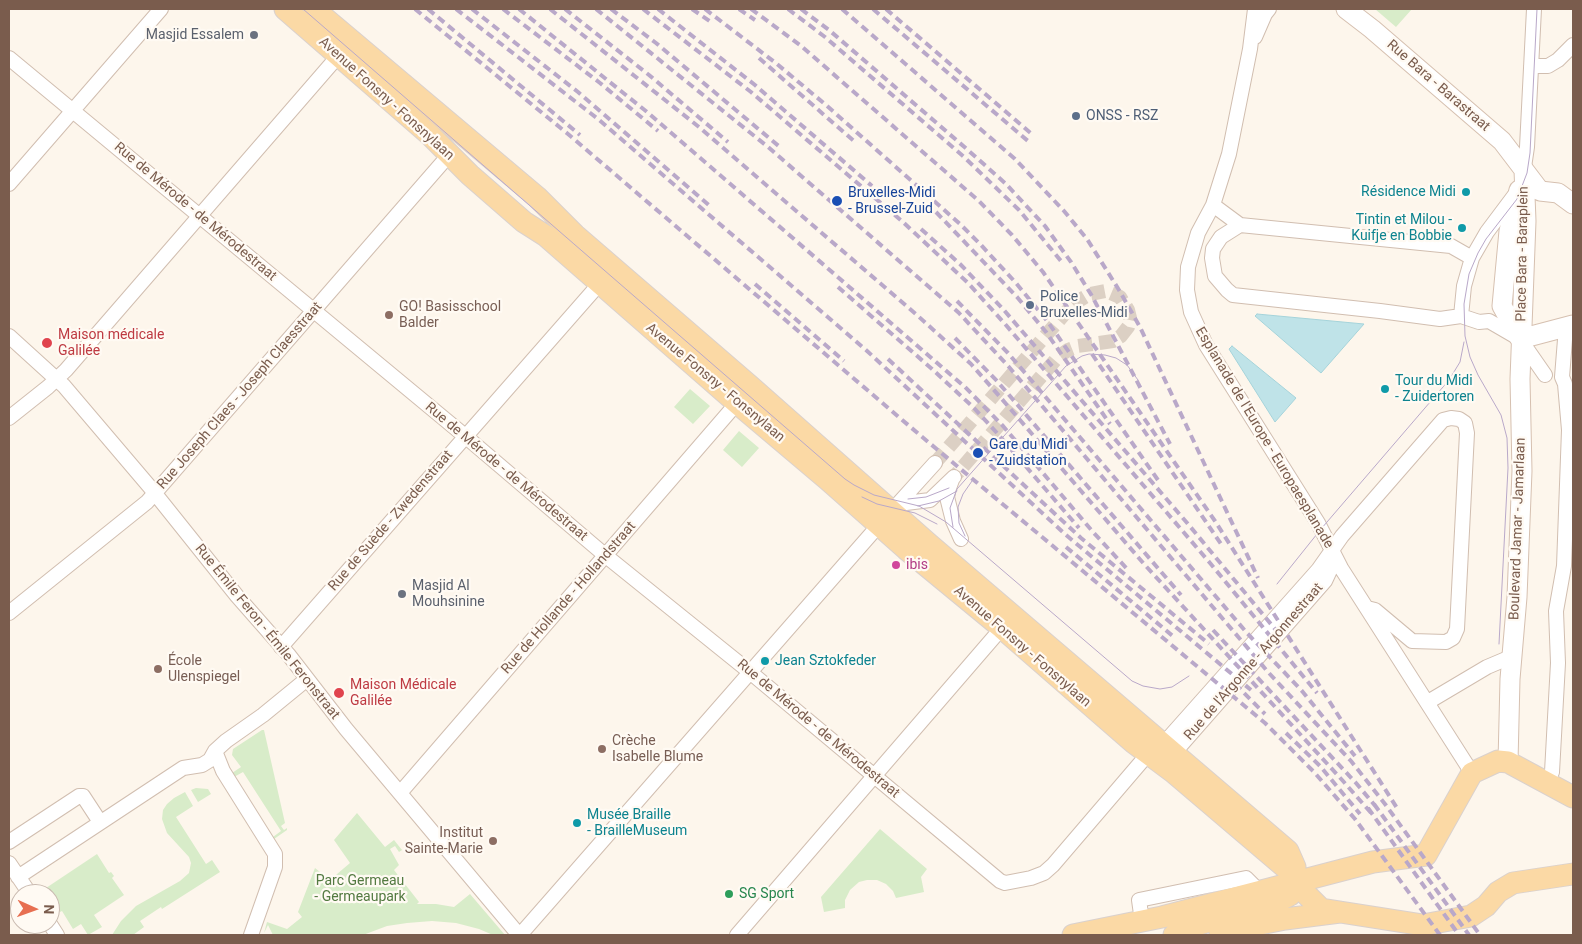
<!DOCTYPE html>
<meta charset="utf-8">
<style>
body{margin:0}
#map{position:relative;width:1582px;height:944px;overflow:hidden;background:#fdf6ec;font-family:Roboto,sans-serif}
canvas{display:block}
.frame{position:absolute;inset:0;border:10px solid #7a5c4d;pointer-events:none}
.north{position:absolute;left:10px;top:884px;width:50px;height:50px;box-sizing:border-box;background:#fffaf3;border:1px solid #cabbb1;border-radius:50%;rotate:92deg;font-size:14px;font-weight:700;line-height:20px;text-align:center;color:#7a5c4d}
.north::after{content:'';display:block;margin:auto;width:18px;height:22px;background:#e76f51;clip-path:polygon(50% 0,100% 100%,50% 72%,0 100%)}
</style>
<div id="map">
<canvas width="1582" height="944"></canvas>
<div class="frame"></div>
<div class="north">N</div>
</div>
<script>
const g = document.querySelector('canvas').getContext('2d');
g.lineJoin = 'round';
function fill(path, color) {
  g.fillStyle = color;
  g.fill(path, 'evenodd');
}
function poly(rows) {
  const path = new Path2D();
  for (const r of rows) {
    path.moveTo(r[0], r[1]);
    for (let i = 2; i < r.length; i += 2) path.lineTo(r[i], r[i + 1]);
  }
  return path;
}
function stroke(path, color, width, dash) {
  g.strokeStyle = color;
  g.lineWidth = width;
  g.lineCap = dash ? 'butt' : 'round';
  g.setLineDash(dash || []);
  g.stroke(path);
}
function label(font, color, halo, rows, align = 'center') {
  g.font = font + ' Roboto,sans-serif';
  g.lineWidth = 4.5;
  g.setLineDash([]);
  g.textBaseline = 'middle';
  g.strokeStyle = halo;
  g.fillStyle = color;
  for (const [text, x, y, turn = 0] of rows) {
    g.save();
    g.translate(x, y);
    g.rotate((+turn || 0) * Math.PI / 180);
    g.textAlign = isNaN(turn) ? turn : align;
    if (halo) g.strokeText(text, 0, 0);
    g.fillText(text, 0, 0);
    g.restore();
  }
}
const green = poly([
 [1375,9,1412,9,1396,27],
 [690,389,710,406,693,424,674,407],
 [739,431,759,448,742,467,723,450],
 [262,730,264,730,285,823,281,826,284,830,287,828,287,830,274,839,273,837,281,831,243,772,234,777,232,773,241,767,232,755,233,749],
 [196,788,208,789,211,794,198,802,191,790],
 [185,792,193,806,176,817,206,864,212,860,220,872,162,909,161,907,140,921,144,927,133,935,112,935,121,921,136,906,180,881,189,873,191,863,189,857,167,833,162,819,163,810,167,804,174,798],
 [357,813,385,847,394,840,402,850,399,852,395,846,390,849,399,865,394,870,419,902,417,904,436,904,454,907,470,894,505,935,493,935,479,929,456,923,432,921,407,923,387,926,363,935,273,935,268,925,264,933,267,922,287,929,302,917,298,912,315,868,330,880,350,863,334,840],
 [880,829,927,869,921,877,924,892,896,898,893,891,886,884,877,880,867,880,859,882,850,890,845,900,845,908,824,912,821,897],
 [97,854,109,873,111,872,114,876,112,878,124,895,94,915,102,927,88,935,81,924,73,929,62,911,60,912,57,907,58,905,46,888]
]);
const water = poly([
 [1257,314,1364,324,1321,373,1255,316,1257,314],
 [1232,346,1296,398,1275,422,1229,349,1232,346]
]);
const streetTunnel = poly([
 [935,463,1067,311,1080,300,1090,294,1106,291,1120,297,1128,310,1130,318,1128,327,1121,336,1113,341,1078,346,1068,350,1058,357,954,477]
]);
const street = poly([
 [1255,9,1250,49,1229,154,1213,205,1198,233,1188,267,1187,290,1191,312,1206,345,1318,523,1341,568,1472,773],
 [1255,37,1265,14,1269,9],
 [9,58,465,436,606,556,750,672,1000,881,1005,883,1031,878,1044,873,1053,865,1148,754,1166,741,1318,570,1342,536,1443,420,1451,418,1459,419,1465,423,1467,433,1457,629,1453,638,1446,642,1412,641,1375,610,1367,608],
 [1531,66,1548,66,1558,60,1573,45],
 [1523,174,1527,147,1534,9],
 [9,184,161,9],
 [1213,205,1240,225,1451,246,1472,258],
 [1240,225,1221,237,1213,249,1212,258,1215,276,1227,290,1233,295,1380,311,1440,319,1461,316],
 [1461,316,1464,286,1472,258,1487,232,1514,196],
 [1461,316,1479,322,1489,321,1520,339,1545,375],
 [9,336,64,386,149,486,237,596,288,654,346,729,519,935],
 [9,418,48,387,66,370,333,62,337,55,336,47],
 [952,480,949,488,947,497,953,521,961,539],
 [898,504,930,500,954,477],
 [9,613,147,502,449,155],
 [281,647,594,290,597,281,597,273],
 [1428,702,1487,667,1513,656],
 [1165,750,1172,752,1182,744,1325,581,1332,566,1333,554],
 [215,751,223,771,275,854,275,867,251,935],
 [1547,784,1552,772,1558,663,1556,611,1564,566,1569,430,1565,384,1562,377,1566,327],
 [400,793,737,403],
 [9,842,79,796,83,796,100,822],
 [9,863,30,894],
 [18,877,183,768,202,765,210,760,215,751,226,741,263,715,307,679],
 [1142,921,1139,900,1246,878,1260,892],
 [50,924,57,935],
 [520,935,879,525,935,463],
 [737,935,1007,622]
]);
const secondary = poly([
 [1346,9,1372,29,1502,141,1540,191,1558,193,1573,204],
 [1519,190,1509,231,1502,306,1520,339],
 [1520,339,1573,325],
 [1508,762,1510,679,1517,597,1522,471,1520,379,1526,221,1524,170]
]);
const primary = poly([
 [285,9,430,135,470,175,524,222,546,236,737,403,828,480,906,549,1002,628,1134,743,1173,772,1287,869,1294,882,1321,909,1340,912],
 [314,9,537,197,575,235,750,386,929,544,1288,851,1295,867,1294,882,1290,895,1274,903,1182,929,1174,935],
 [1220,932,1285,919,1340,912,1423,925,1471,916,1486,906,1498,892,1513,883,1573,874],
 [1073,935,1162,917,1373,862,1426,855,1472,773,1498,761,1508,762,1573,797]
]);
const tram = poly([
 [303,9,845,479,854,485,874,495,919,506,946,522,1132,681,1143,686,1160,689,1172,687,1189,676],
 [862,497,877,504,915,513,937,524],
 [908,499,926,497,949,488],
 [918,506,939,501,957,491],
 [953,527,950,508,957,489,1066,366,1082,356,1089,354,1105,355,1116,358,1127,365,1138,380],
 [965,536,959,523,958,507,963,494,972,481],
 [1277,584,1321,529,1449,380,1460,362,1464,342],
 [1499,644,1508,468,1507,438,1501,415,1478,375,1470,357,1465,336,1464,304,1469,274,1478,253,1486,239,1517,199,1527,173,1530,153,1537,9]
]);
const rail = poly([
 [415,9,568,134,921,436,1265,723,1314,772,1355,819,1440,935],
 [428,9,580,135],
 [456,9,598,119,866,350,1066,535,1251,690],
 [472,9,578,92,710,206],
 [503,9,600,83,658,131],
 [519,9,647,112,965,387,1003,426,1093,532,1129,571],
 [550,9,699,127,918,316,971,364,1001,398,1144,564,1343,781,1372,814],
 [565,9,649,75,728,142],
 [596,9,768,147,959,313,1009,367,1268,672,1351,761,1385,804,1480,935],
 [611,9,656,43,781,148],
 [643,9,751,92,903,222,968,283,1005,324,1210,563,1317,693],
 [658,9,755,85,872,186],
 [692,9,711,22],
 [705,9,777,64,826,105,960,224,981,245,1016,283,1048,322,1160,483],
 [739,9,755,20],
 [751,9,800,45,979,201,1012,235,1043,272,1215,521,1397,808],
 [788,9,825,37,964,157,1019,210,1061,261],
 [801,9,829,30,969,151,1006,184,1045,226,1071,262,1092,296,1170,444],
 [842,9,1015,159,1064,211,1087,239,1119,290,1140,327,1258,578],
 [873,9,1028,141],
 [886,9,1033,135],
 [759,58,855,142],
 [936,212,1017,297,1046,332,1110,424],
 [921,229,960,264,1003,309,1188,524,1280,635],
 [755,284,844,361],
 [838,287,932,369,974,408,997,433,1079,528],
 [957,301,1008,353,1247,633,1302,691,1355,756],
 [955,338,997,381,1181,595],
 [1092,354,1221,544],
 [888,359,1081,538,1209,644],
 [1066,547,1174,637],
 [1213,630,1356,783,1377,808],
 [1235,684,1265,714],
 [1286,733,1320,766,1360,814],
 [1374,804,1469,935],
 [1368,808,1459,935]
]);
const markers = [
 [254,35,5,"#6b7280"],
 [1076,116,5,"#5c6f8a"],
 [1466,192,5,"#0f9aa8"],
 [837,201,6,"#1a4fb4"],
 [1462,228,5,"#0f9aa8"],
 [1030,305,5,"#5c6f8a"],
 [389,315,5,"#8d6e63"],
 [47,343,6,"#e0444e"],
 [1385,389,5,"#0f9aa8"],
 [978,453,6,"#1a4fb4"],
 [896,565,5,"#d1479c"],
 [402,594,5,"#6b7280"],
 [765,661,5,"#0f9aa8"],
 [158,669,5,"#8d6e63"],
 [339,693,6,"#e0444e"],
 [602,749,5,"#8d6e63"],
 [577,823,5,"#0f9aa8"],
 [493,841,5,"#8d6e63"],
 [729,894,5,"#2e9e5b"]
];
const worshipNames = [
 ["Masjid Essalem",244,35],
 ["Masjid Al",412,586,"left"],
 ["Mouhsinine",412,602,"left"]
];
const streetNames = [
 ["Rue Bara - Barastraat",1438,86,41],
 ["Avenue Fonsny - Fonsnylaan",386,99,42],
 ["Rue de Mérode - de Mérodestraat",195,212,40],
 ["Place Bara - Baraplein",1523,254,-89],
 ["Avenue Fonsny - Fonsnylaan",715,383,40],
 ["Rue Joseph Claes - Joseph Claesstraat",240,396,-49],
 ["Esplanade de l'Europe - Europaesplanade",1264,438,59],
 ["Rue de Mérode - de Mérodestraat",506,472,40],
 ["Rue de Suède - Zwedenstraat",391,521,-49],
 ["Boulevard Jamar - Jamarlaan",1518,529,-88],
 ["Rue de Hollande - Hollandstraat",569,598,-49],
 ["Rue Émile Feron - Émile Feronstraat",267,632,51],
 ["Avenue Fonsny - Fonsnylaan",1022,647,41],
 ["Rue de l'Argonne - Argonnestraat",1254,662,-49],
 ["Rue de Mérode - de Mérodestraat",818,729,40]
];
const serviceNames = [
 ["ONSS - RSZ",1086,116],
 ["Police",1040,297],
 ["Bruxelles-Midi",1040,313]
];
const cultureNames = [
 ["Résidence Midi",1456,192,"right"],
 ["Tintin et Milou -",1452,220,"right"],
 ["Kuifje en Bobbie",1452,236,"right"],
 ["Tour du Midi",1395,381],
 ["- Zuidertoren",1395,397],
 ["Jean Sztokfeder",775,661],
 ["Musée Braille",587,815],
 ["- BrailleMuseum",587,831]
];
const transitNames = [
 ["Bruxelles-Midi",848,193],
 ["- Brussel-Zuid",848,209],
 ["Gare du Midi",989,445],
 ["- Zuidstation",989,461]
];
const educationNames = [
 ["GO! Basisschool",399,307],
 ["Balder",399,323],
 ["École",168,661],
 ["Ulenspiegel",168,677],
 ["Crèche",612,741],
 ["Isabelle Blume",612,757],
 ["Institut",483,833,"right"],
 ["Sainte-Marie",483,849,"right"]
];
const healthNames = [
 ["Maison médicale",58,335],
 ["Galilée",58,351],
 ["Maison Médicale",350,685],
 ["Galilée",350,701]
];
const hotelNames = [
 ["ibis",906,565]
];
const parkNames = [
 ["Parc Germeau",360,881],
 ["- Germeaupark",360,897]
];
const leisureNames = [
 ["SG Sport",739,894]
];
fill(green, '#d8ecc9');
fill(water, '#bfe3e8');
stroke(water, '#a5d3da', 1);
stroke(streetTunnel, '#dcd0c4', 14, [14, 7]);
stroke(street, '#d1beb0', 16);
stroke(secondary, '#d6c0b0', 21);
stroke(primary, '#dad1cd', 23);
stroke(street, '#fff', 14);
stroke(secondary, '#fff', 19);
stroke(primary, '#fbd9a5', 21);
stroke(tram, '#b9a8c9', 1);
stroke(rail, '#b9a8c9', 4, [8, 5]);
for (const [x, y, r, color] of markers) {
  const dot = new Path2D();
  dot.arc(x, y, r, 0, 2 * Math.PI);
  g.fillStyle = color;
  g.fill(dot);
  stroke(dot, '#fffaf3', 2);
}
label('14px', '#5b616d', '#fffaf3', worshipNames, 'right');
label('14px', '#7a5c4d', '#fffaf3', streetNames);
label('14px', '#4e5e75', '#fffaf3', serviceNames, 'left');
label('14px', '#0d838f', '#fffaf3', cultureNames, 'left');
label('14px', '#164399', '#fffaf3', transitNames, 'left');
label('14px', '#785e54', '#fffaf3', educationNames, 'left');
label('14px', '#be3a42', '#fffaf3', healthNames, 'left');
label('14px', '#b23c85', '#fffaf3', hotelNames, 'left');
label('14px', '#537a41', '#fffaf3', parkNames);
label('14px', '#27864d', '#fffaf3', leisureNames, 'left');
</script>
